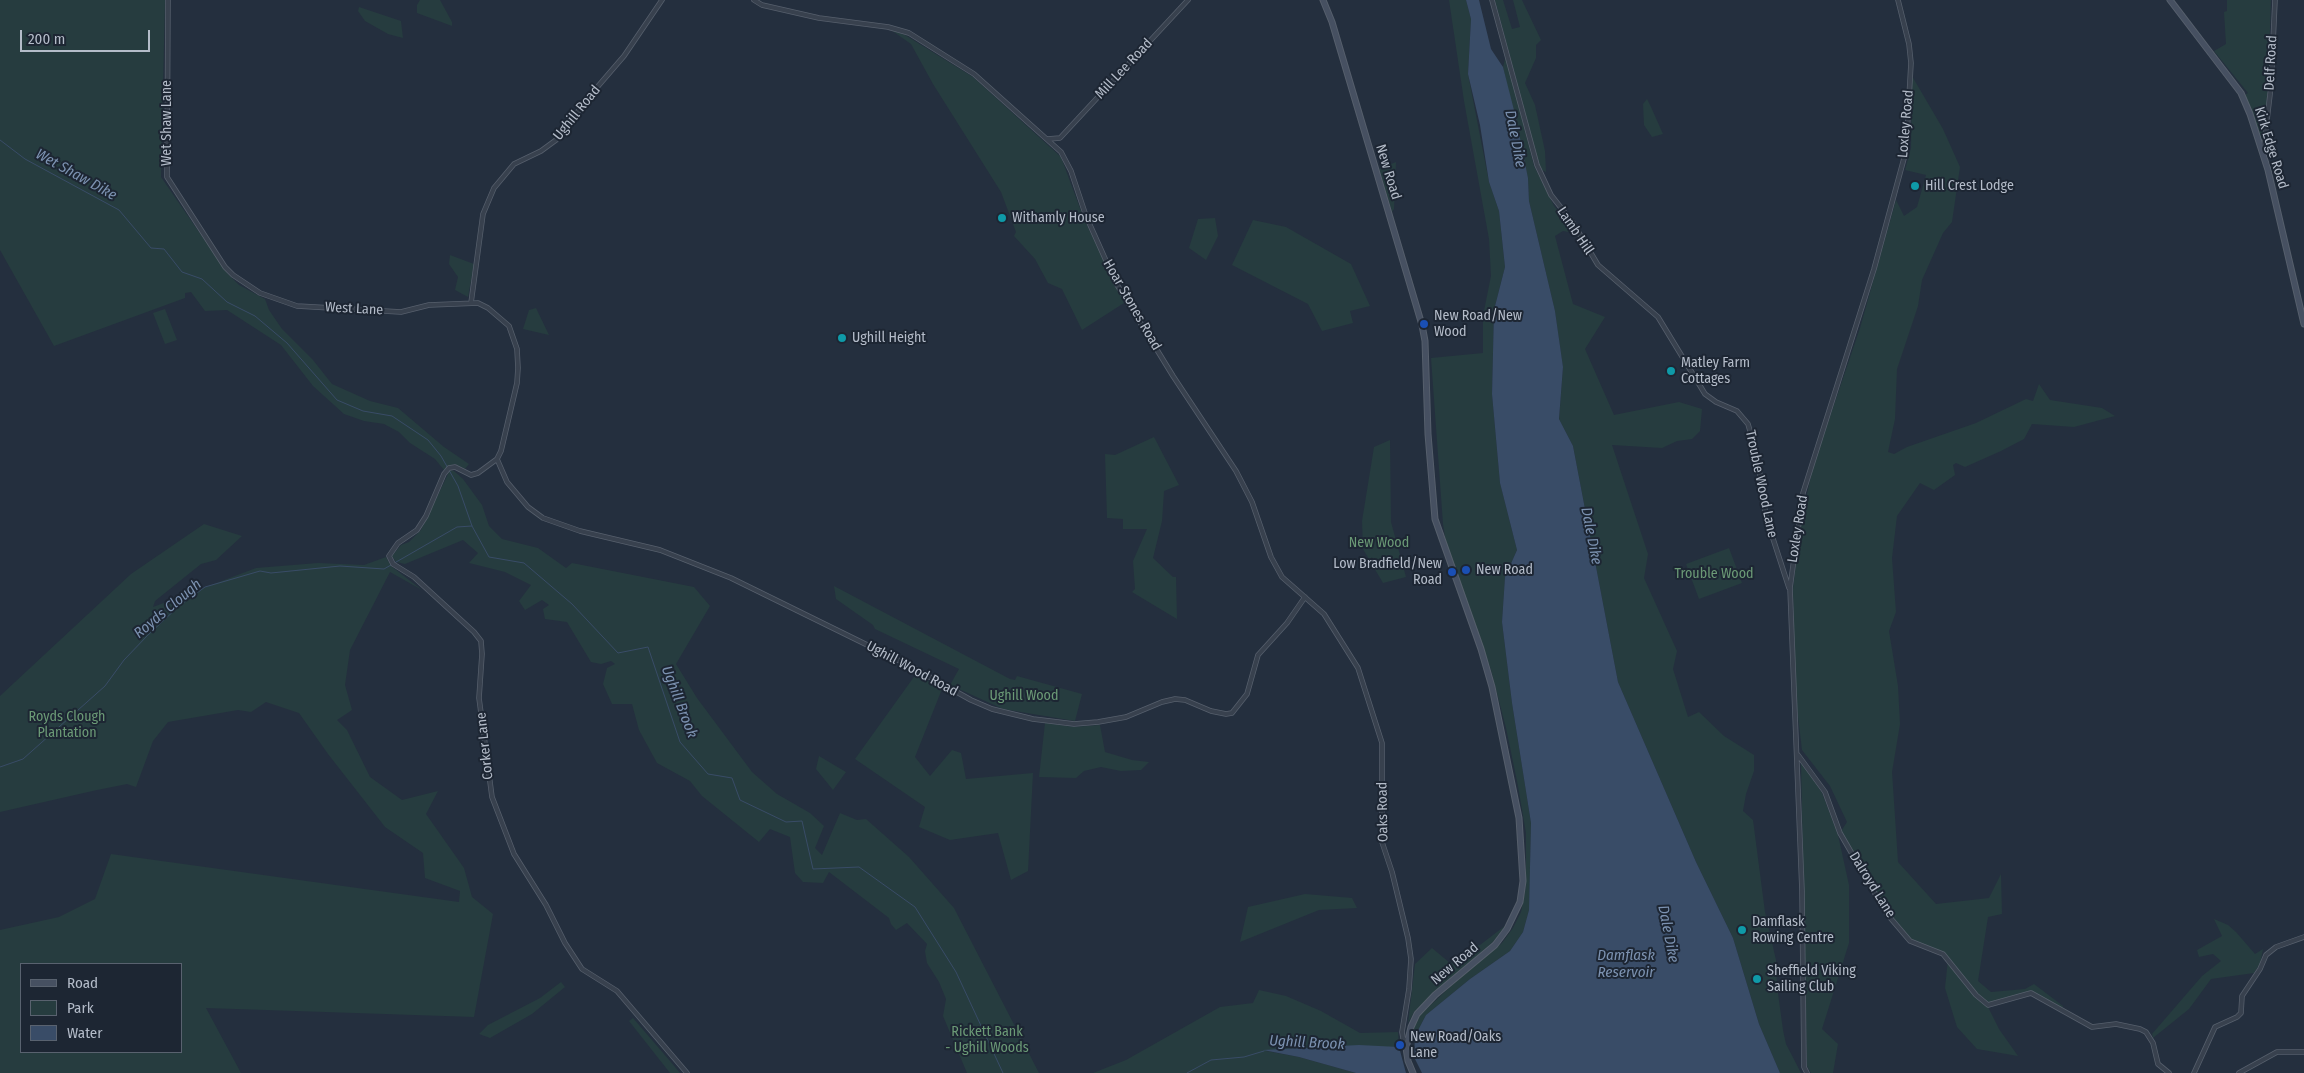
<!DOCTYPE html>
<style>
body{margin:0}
#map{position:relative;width:2304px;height:1073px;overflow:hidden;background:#242f3e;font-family:"Fira Sans Condensed",sans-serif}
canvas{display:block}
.legend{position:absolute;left:20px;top:963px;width:162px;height:90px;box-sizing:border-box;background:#1d2633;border:1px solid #59626f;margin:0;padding:6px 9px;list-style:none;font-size:15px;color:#b4bcc9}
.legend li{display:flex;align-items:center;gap:10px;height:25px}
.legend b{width:25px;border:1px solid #59626f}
.scale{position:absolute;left:20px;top:30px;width:130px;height:22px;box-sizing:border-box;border:2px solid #b4bcc9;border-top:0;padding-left:6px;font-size:15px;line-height:18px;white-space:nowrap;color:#b4bcc9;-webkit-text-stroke:4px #1d2633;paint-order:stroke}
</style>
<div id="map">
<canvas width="2304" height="1073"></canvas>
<ul class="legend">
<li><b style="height:6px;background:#465061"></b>Road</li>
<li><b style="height:14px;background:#263c3f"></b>Park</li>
<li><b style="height:14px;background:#394c67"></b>Water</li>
</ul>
<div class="scale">200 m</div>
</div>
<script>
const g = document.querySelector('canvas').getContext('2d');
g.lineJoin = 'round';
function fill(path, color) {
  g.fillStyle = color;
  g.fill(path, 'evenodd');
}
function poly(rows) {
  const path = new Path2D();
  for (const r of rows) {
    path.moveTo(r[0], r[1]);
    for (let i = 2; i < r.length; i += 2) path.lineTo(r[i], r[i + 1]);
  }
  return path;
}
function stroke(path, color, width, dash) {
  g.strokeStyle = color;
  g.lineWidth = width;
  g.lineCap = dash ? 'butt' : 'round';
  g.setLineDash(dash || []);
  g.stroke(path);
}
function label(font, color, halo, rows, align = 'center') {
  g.font = font + ' "Fira Sans Condensed",sans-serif';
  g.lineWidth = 4;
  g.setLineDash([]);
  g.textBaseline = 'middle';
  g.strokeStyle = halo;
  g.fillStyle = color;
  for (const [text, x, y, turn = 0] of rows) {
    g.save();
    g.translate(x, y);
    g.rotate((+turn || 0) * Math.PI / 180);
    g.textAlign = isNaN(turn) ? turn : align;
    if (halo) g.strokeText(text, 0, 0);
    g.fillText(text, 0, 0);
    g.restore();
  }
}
const green = poly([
 [0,0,165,0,161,177,228,274,239,285,265,299,269,310,282,329,313,360,332,384,370,401,398,408,444,447,469,464,465,469,455,464,448,466,444,470,435,459,410,443,399,432,384,424,364,421,344,414,313,386,281,345,227,310,205,311,191,292,185,293,185,298,54,346,0,250],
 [420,0,440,0,452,22,452,26,417,13,417,5],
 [1449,0,1466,0,1471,19,1468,74,1489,182,1499,211,1505,267,1494,310,1492,394,1500,483,1517,550,1505,577,1502,622,1512,703,1531,823,1529,910,1523,932,1510,951,1470,979,1426,1015,1415,1036,1413,1030,1420,1015,1465,973,1502,943,1513,928,1521,912,1526,886,1526,833,1518,786,1506,728,1491,670,1446,543,1443,524,1431,358,1483,353,1483,316,1491,276,1489,239,1464,101],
 [1495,0,1503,0,1512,29,1520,27,1513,0,1522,0,1541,40,1536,45,1536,58,1525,83,1535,105,1545,151,1546,172,1540,169],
 [2227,0,2271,0,2268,88,2263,147,2245,95,2248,93,2214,51,2226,44,2224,12,2227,11],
 [359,7,401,21,403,38,388,34,365,21,358,11],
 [891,30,905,35,973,77,1061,157,1084,219,1124,303,1082,330,1062,289,1048,283,1035,259,1014,236,1016,232,1001,192,933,84,911,44],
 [1506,55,1534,166,1554,206,1570,225,1574,233,1563,231,1555,236,1573,304,1605,317,1585,349,1614,415,1679,402,1702,409,1700,431,1692,439,1677,441,1662,448,1612,445,1648,554,1644,578,1677,651,1673,669,1688,717,1699,712,1724,736,1754,755,1754,771,1746,794,1743,811,1753,820,1765,912,1776,960,1777,986,1783,1030,1786,1044,1801,1073,1780,1073,1759,1024,1733,938,1696,862,1618,682,1573,446,1559,419,1563,367,1555,311,1529,201,1528,178,1503,67],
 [1912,76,1943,129,1960,167,1952,222,1943,233,1922,280,1918,306,1897,369,1895,419,1888,452,1894,454,1907,447,1976,423,2026,399,2033,401,2039,384,2050,400,2102,408,2115,416,2074,427,2032,424,2024,439,2001,451,1965,467,1956,463,1953,465,1955,475,1934,490,1920,483,1897,516,1892,558,1896,612,1889,631,1898,686,1900,724,1892,772,1898,862,1936,904,1989,898,2001,874,2002,914,1988,917,1978,981,1991,992,2025,989,2034,984,2063,1006,2062,1009,2031,992,1987,1005,1999,1029,2018,1056,1977,1049,1957,1027,1945,988,1948,959,1943,954,1910,941,1887,914,1840,833,1847,822,1830,786,1802,750,1796,700,1793,589,1801,521,1813,467,1860,328,1896,200,1904,216,1917,207,1926,175,1905,170,1911,148],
 [1647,99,1651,107,1663,134,1652,137,1644,125,1643,104],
 [1396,162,1394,209,1392,212,1379,169],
 [1215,218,1218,236,1206,260,1189,248,1198,219],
 [1253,220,1286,227,1351,264,1370,306,1350,311,1353,323,1322,331,1308,304,1232,265],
 [450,255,474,264,468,297,455,290,458,277,449,264],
 [536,308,549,335,523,329,529,310],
 [165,309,177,340,165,344,153,313],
 [1154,437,1179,485,1164,491,1162,521,1153,558,1173,577,1176,577,1177,619,1132,592,1135,589,1133,561,1147,529,1123,529,1123,519,1107,518,1105,454,1115,455],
 [1390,440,1391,522,1406,577,1383,583,1363,549,1362,521,1374,447],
 [450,470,454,471,463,479,482,505,489,526,502,539,538,548,566,568,572,563,694,587,710,606,676,664,697,698,752,772,777,794,810,813,824,826,815,848,822,855,840,813,857,820,866,819,909,857,954,908,1039,1073,967,1073,943,1016,946,999,939,982,927,963,925,951,927,944,907,923,896,930,891,924,889,918,829,872,823,883,803,882,795,873,790,837,770,829,759,842,702,796,690,781,657,763,639,730,632,704,612,704,603,684,607,668,615,664,611,661,601,664,591,662,567,622,545,619,543,609,549,605,542,600,525,610,519,601,531,585,505,572,469,563,478,553,463,540,405,564,396,562,392,556,401,545,409,542,421,530],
 [204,524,242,536,216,560,201,564,155,601,153,607,256,568,318,563,364,565,386,557,391,566,422,590,390,572,350,650,345,685,352,710,337,720,347,730,370,777,402,800,438,791,426,814,464,868,472,897,493,914,474,1017,206,1008,241,1073,0,1073,0,930,59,917,95,899,111,854,459,902,460,891,425,878,423,853,385,827,328,754,299,713,266,702,251,712,238,710,168,722,153,741,136,787,127,784,97,790,0,812,0,696,131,574],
 [21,964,181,964,181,1052,21,1052],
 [1729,548,1742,583,1699,599,1686,564],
 [834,586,1010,679,1015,680,1017,676,1082,694,1075,721,1003,709,950,685,959,669,875,629,873,625,836,599],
 [916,674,942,689,915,757,930,776,952,750,961,753,966,779,1033,773,1028,871,1011,880,998,833,950,840,919,827,925,807,855,759],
 [1045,723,1074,727,1100,725,1105,752,1132,760,1149,762,1141,770,1121,771,1101,767,1084,771,1076,778,1039,777],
 [819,756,846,772,833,790,816,769],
 [1801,761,1822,793,1838,835,1849,885,1849,943,1822,1029,1838,1044,1833,1073,1811,1073,1807,1066],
 [1305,894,1352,898,1357,908,1319,910,1240,942,1248,907],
 [2214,919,2228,925,2236,932,2255,954,2263,949,2260,964,2254,973,2211,979,2189,1009,2153,1038,2152,1034,2202,976,2221,961,2213,954,2199,957,2197,950,2222,936],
 [1506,925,1494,941,1414,1012,1408,1023,1415,964,1432,948,1450,963,1471,947,1480,945],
 [561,982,565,987,532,1014,490,1038,479,1034,488,1025,540,998],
 [1259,990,1286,996,1321,1011,1360,1033,1398,1032,1399,1047,1266,1051,1299,1057,1356,1073,1093,1073,1126,1060,1220,1007,1253,1003],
 [633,1018,670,1061,680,1073,670,1073,629,1021]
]);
const water = poly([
 [1466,0,1479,0,1491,49,1503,67,1516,118,1528,178,1529,201,1555,311,1563,367,1559,419,1573,446,1618,682,1696,862,1733,938,1759,1024,1780,1073,1422,1073,1414,1057,1415,1036,1426,1015,1470,979,1510,951,1523,932,1529,910,1531,823,1512,703,1502,622,1505,577,1517,550,1500,483,1492,394,1494,310,1505,267,1499,211,1489,182,1480,125,1468,74,1471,19],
 [1359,1045,1399,1047,1406,1073,1356,1073,1299,1057,1263,1050]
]);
const stream = poly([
 [0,140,25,159,119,210,151,248,164,249,182,272,202,279,227,302,255,316,287,343,337,400,363,411,392,416,428,440,441,456,458,486,472,526,489,557,524,563,572,604,618,653,648,647,680,742,708,774,732,778,740,800,786,822,802,821,813,869,859,867,915,907,956,972,1003,1073],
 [0,767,23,759,105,686,124,660,147,636,179,606,205,587,260,571,271,573,340,566,384,569,457,527,472,526],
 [1187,1073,1211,1060,1244,1057,1264,1051]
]);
const street = poly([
 [168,0,167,177,225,267,233,275,260,293,297,306,401,312,429,305,478,303,488,308,509,326,517,349,518,368,517,383,501,451,497,459,478,473,471,475,455,467,449,468,444,474,426,516,417,530,398,543,389,556,393,564,414,577,474,632,481,641,482,654,479,698,492,797,514,854,546,905,565,943,582,969,617,991,687,1073],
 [754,0,762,5,819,18,888,27,909,33,974,74,1061,152,1071,171,1086,216,1116,283,1173,376,1236,471,1252,502,1271,557,1282,577,1324,614,1358,668,1382,743,1382,842,1392,872,1408,938,1411,959,1409,989,1402,1032,1403,1038,1407,1043],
 [1492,0,1537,165,1551,195,1573,223,1598,265,1658,317,1705,394,1716,402,1737,411,1748,424,1757,455,1766,517,1789,588],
 [1048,139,1060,138,1188,0],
 [2263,154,2271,86,2275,0],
 [471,303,483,214,494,188,514,164,541,151,556,140,593,92,624,56,662,0],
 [497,459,507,482,528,507,543,518,580,531,660,550,731,578,910,666,971,700,992,709,1033,719,1074,724,1098,722,1126,717,1162,702,1175,699,1185,700,1211,711,1226,714,1232,713,1247,694,1258,655,1287,623,1305,597],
 [1798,755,1825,792,1840,833,1887,914,1910,941,1943,954,1976,995,1988,1005,2031,993,2092,1027,2116,1024,2140,1029,2146,1032,2153,1043,2158,1064,2169,1073],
 [1807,1073,1804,1067,1802,891,1790,588,1803,493,1874,269,1906,151,1911,63,1909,44,1898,0],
 [2194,1073,2215,1027,2237,1017,2241,1013,2242,996,2260,969,2266,955,2276,947,2304,937],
 [2239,1073,2277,1052,2304,1052]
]);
const secondary = poly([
 [1323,0,1332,22,1422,325,1425,341,1428,434,1435,519,1481,649,1492,687,1519,818,1523,881,1520,902,1507,929,1495,945,1435,995,1417,1014,1411,1027,1406,1048,1408,1061,1413,1073],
 [2170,0,2241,93,2250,114,2268,170,2304,324]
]);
const markers = [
 [1915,186,5,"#0f9aa8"],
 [1002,218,5,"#0f9aa8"],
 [1424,324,5,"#1a4fb4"],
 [842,338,5,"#0f9aa8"],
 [1671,371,5,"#0f9aa8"],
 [1466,570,5,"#1a4fb4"],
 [1452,572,5,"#1a4fb4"],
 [1742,930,5,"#0f9aa8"],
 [1757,979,5,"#0f9aa8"],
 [1400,1045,5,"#1a4fb4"]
];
const streetNames = [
 ["Delf Road",2271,63,-87],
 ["Mill Lee Road",1124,69,-47],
 ["Ughill Road",577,113,-51],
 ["Wet Shaw Lane",167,123,-90],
 ["Loxley Road",1906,124,-85],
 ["Kirk Edge Road",2271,148,73],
 ["New Road",1388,172,73],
 ["Lamb Hill",1575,231,56],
 ["Hoar Stones Road",1132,305,60],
 ["West Lane",354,309,3],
 ["Trouble Wood Lane",1761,484,78],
 ["Loxley Road",1798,529,-81],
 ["Ughill Wood Road",912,669,28],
 ["Corker Lane",485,746,-96],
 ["Oaks Road",1383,812,-91],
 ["Dalroyd Lane",1872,885,58],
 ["New Road",1455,964,-40]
];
const poiNames = [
 ["Hill Crest Lodge",1925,186],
 ["Withamly House",1012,218],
 ["New Road/New",1434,316],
 ["Wood",1434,332],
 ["Ughill Height",852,338],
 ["Matley Farm",1681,363],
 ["Cottages",1681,379],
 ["Low Bradfield/New",1442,564,"right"],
 ["Road",1442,580,"right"],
 ["New Road",1476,570],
 ["Damflask",1752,922],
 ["Rowing Centre",1752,938],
 ["Sheffield Viking",1767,971],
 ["Sailing Club",1767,987],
 ["New Road/Oaks",1410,1037],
 ["Lane",1410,1053]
];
const parkNames = [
 ["New Wood",1379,543],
 ["Trouble Wood",1714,574],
 ["Ughill Wood",1024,696],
 ["Royds Clough",67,717],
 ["Plantation",67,733],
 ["Rickett Bank",987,1032],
 ["- Ughill Woods",987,1048]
];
const waterNames = [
 ["Dale Dike",1515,139,79],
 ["Wet Shaw Dike",76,175,29],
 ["Dale Dike",1591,536,79],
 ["Royds Clough",168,609,-40],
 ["Ughill Brook",679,702,69],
 ["Dale Dike",1668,934,79],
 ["Damflask",1626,956],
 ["Reservoir",1626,973],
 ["Ughill Brook",1307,1043,3]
];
fill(green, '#263c3f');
fill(water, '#394c67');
stroke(stream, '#394c67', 1);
stroke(street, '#565f6c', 5.5);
stroke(secondary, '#565f6c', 7);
stroke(street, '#38414e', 4);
stroke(secondary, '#465061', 5);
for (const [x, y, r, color] of markers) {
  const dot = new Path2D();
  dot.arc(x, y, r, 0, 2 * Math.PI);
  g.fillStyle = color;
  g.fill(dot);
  stroke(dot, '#1d2633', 2);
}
label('14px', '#b4bcc9', '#1d2633', streetNames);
label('14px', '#b4bcc9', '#1d2633', poiNames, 'left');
label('14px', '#6b9a76', '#1d2633', parkNames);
label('italic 15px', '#7c92b1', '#1d2633', waterNames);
</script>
